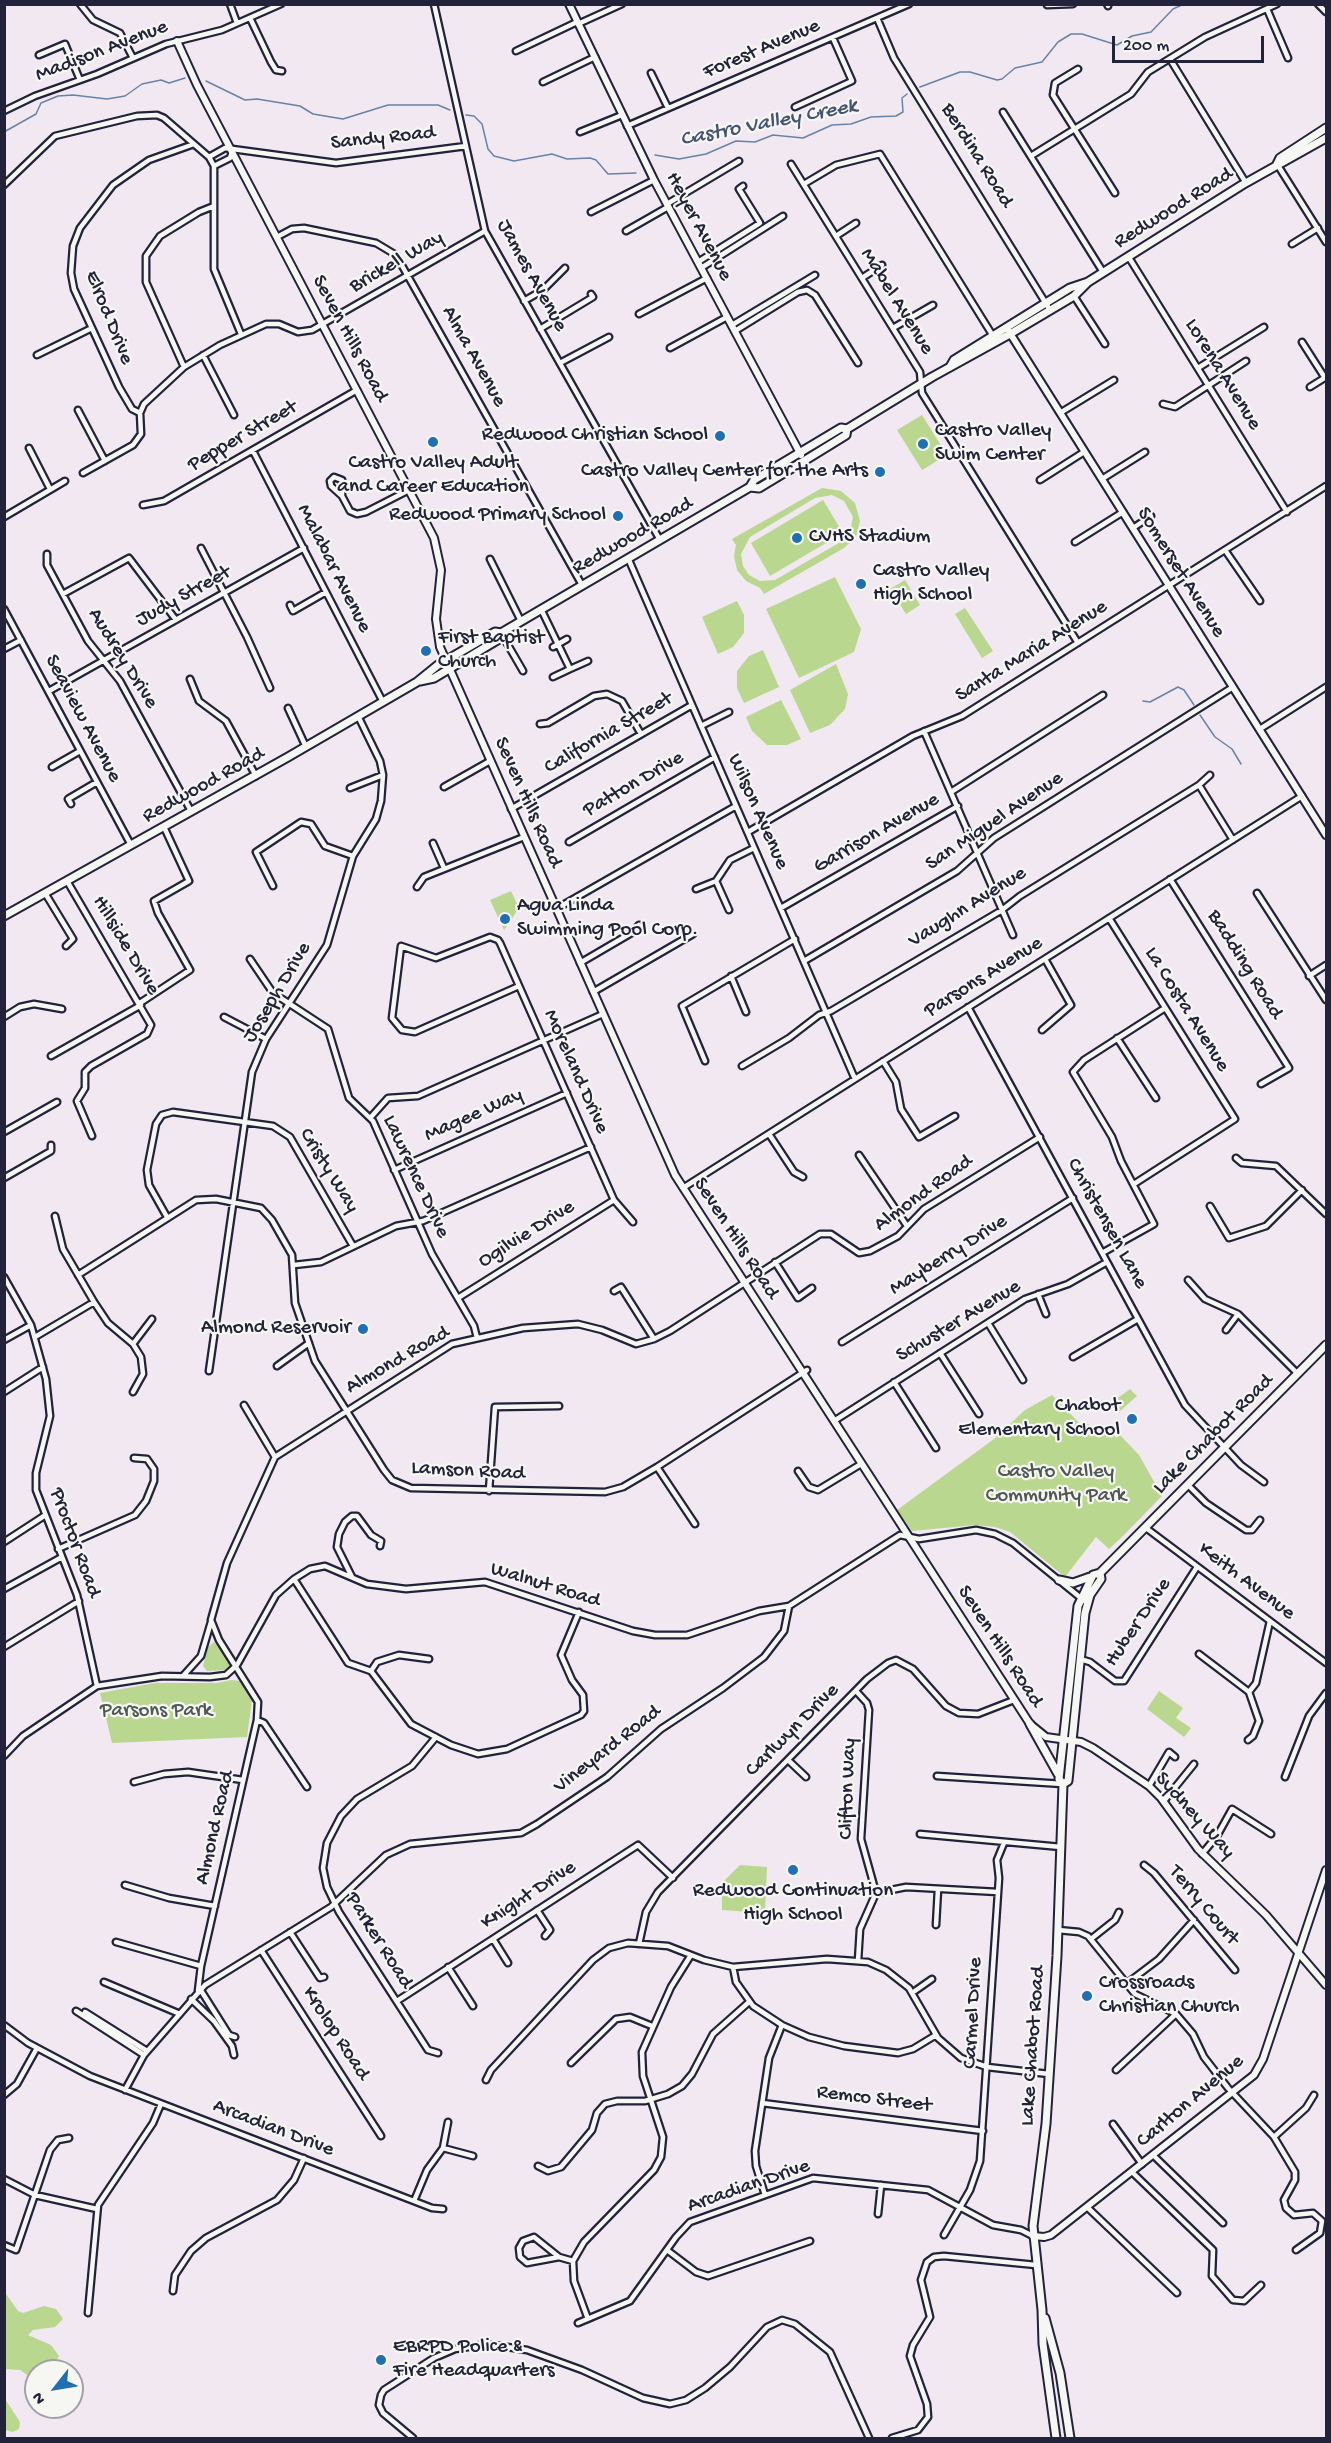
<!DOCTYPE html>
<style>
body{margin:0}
#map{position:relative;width:1331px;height:2443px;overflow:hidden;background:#f1e8f2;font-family:"Gochi Hand",sans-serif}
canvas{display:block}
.frame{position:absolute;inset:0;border:6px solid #22223b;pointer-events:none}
.north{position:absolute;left:24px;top:2359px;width:60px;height:60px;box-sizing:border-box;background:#f6f6f2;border:2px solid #a1a1a9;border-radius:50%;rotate:239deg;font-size:16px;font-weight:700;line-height:24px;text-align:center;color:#22223b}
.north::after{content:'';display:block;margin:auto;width:21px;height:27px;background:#1f6fb2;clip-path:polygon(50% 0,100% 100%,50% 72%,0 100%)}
.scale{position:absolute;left:1112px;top:36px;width:152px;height:27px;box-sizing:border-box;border:3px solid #22223b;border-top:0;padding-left:8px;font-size:18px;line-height:21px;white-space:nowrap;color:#22223b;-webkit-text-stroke:4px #f6f6f2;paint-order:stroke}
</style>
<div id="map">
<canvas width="1331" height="2443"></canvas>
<div class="frame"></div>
<div class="north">N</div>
<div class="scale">200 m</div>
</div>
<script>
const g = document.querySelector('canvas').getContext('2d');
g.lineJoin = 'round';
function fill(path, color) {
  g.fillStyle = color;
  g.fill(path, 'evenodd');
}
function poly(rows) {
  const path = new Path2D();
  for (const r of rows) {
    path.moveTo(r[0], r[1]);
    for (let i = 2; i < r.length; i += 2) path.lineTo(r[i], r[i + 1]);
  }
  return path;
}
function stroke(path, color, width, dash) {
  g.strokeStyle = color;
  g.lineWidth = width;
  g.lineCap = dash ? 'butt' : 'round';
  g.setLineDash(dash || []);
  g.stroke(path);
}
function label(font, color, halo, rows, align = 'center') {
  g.font = font + ' "Gochi Hand",sans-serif';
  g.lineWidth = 4.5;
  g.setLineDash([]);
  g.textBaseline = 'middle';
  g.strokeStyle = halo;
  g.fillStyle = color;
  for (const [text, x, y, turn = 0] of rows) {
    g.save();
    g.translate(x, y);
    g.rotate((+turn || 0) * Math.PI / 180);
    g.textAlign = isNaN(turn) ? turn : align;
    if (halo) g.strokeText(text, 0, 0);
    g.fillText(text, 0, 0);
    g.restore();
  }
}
const green = poly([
 [922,415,947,455,922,470,897,430],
 [822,488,841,491,855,503,860,521,856,537,844,548,764,594,760,588,746,581,737,570,734,556,736,545,732,539],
 [832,495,844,501,853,517,850,532,844,540,775,580,760,581,749,575,743,566,741,554,750,537,815,498],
 [823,500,843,533,770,576,751,543],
 [835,577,861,629,854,652,799,678,766,609],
 [905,580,920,605,906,614,890,589],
 [737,601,744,615,744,633,733,647,718,654,702,617],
 [965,608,993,651,982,658,955,614],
 [763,650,779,687,744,703,737,688,737,671,749,656],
 [836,664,848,694,845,709,830,725,810,733,790,690],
 [781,700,801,739,787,745,767,745,752,731,746,717],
 [511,891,519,908,504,930,490,900],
 [1130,1389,1137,1396,1119,1412,1111,1403],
 [1052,1395,1081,1425,1085,1422,1101,1433,1108,1425,1116,1438,1120,1435,1139,1455,1162,1496,1123,1536,1109,1549,1096,1537,1065,1577,1010,1532,995,1527,975,1525,912,1531,897,1510,994,1439,1025,1410],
 [214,1642,230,1661,230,1666,225,1670,207,1671,203,1666,208,1647],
 [231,1680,240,1681,252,1700,247,1737,112,1743,100,1693,155,1683,217,1683],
 [1159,1691,1183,1708,1176,1718,1191,1728,1184,1737,1147,1709],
 [740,1865,767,1867,765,1913,722,1910,722,1883],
 [4,2291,18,2311,23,2313,44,2306,56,2309,63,2319,55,2327,33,2330,28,2335,51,2345,59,2356,50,2371,36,2371,36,2381,20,2370,5,2369],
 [5,2399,20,2422,19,2429,13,2432,5,2430]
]);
const stream = poly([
 [206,81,245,100,257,99,300,106,313,114,343,119,388,105,438,105,450,110],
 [920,87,960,72,970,72,997,80,1002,79,1015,68,1042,62,1058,42,1071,34,1082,34,1117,45,1132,36,1151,32,1173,9,1184,4],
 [466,115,474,116,482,124,488,149,494,156,514,161,552,154,567,159,590,158,596,160,608,174,636,173],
 [4,132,36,114,41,103,58,96,73,95,107,99,125,96,142,84,161,80,169,83,185,78],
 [655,155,679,159,706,154,736,141,755,142,773,135,803,138,832,125,851,124,871,117,896,116,903,112,902,98,907,94],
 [1143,701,1150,702,1178,687,1184,690,1194,705],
 [1200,715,1215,737,1232,749,1241,764]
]);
const minor = poly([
 [80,4,93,20,120,33,133,58],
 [230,4,237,23],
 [434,4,485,231,660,540],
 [1107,4,1108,6],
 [1318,4,1326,12],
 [1047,5,1073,4],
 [1267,9,1288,58],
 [250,18,271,62,276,70,282,71],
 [877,18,894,58,1050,310],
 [578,24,622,4],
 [516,51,577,22],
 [39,55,65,44,80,80],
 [1170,59,1246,183],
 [1078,69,1055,83,1053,95,1115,193],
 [651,73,668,108],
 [543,82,595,57],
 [795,107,852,81,833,38],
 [4,111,35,96,97,74,166,44,222,30,281,4],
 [1003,112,1103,272],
 [627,126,909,4],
 [580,132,622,115],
 [1031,156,1131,94,1148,72,1205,37,1277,4],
 [209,157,225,148,336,163,466,146],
 [791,164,920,372,922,393,1078,643],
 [1277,164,1326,242],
 [214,166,230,158,232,152],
 [804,184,836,165,880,154,993,336],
 [4,185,55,136,137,116,157,115,164,118,209,157,214,166,214,269,241,334],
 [667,204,739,161],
 [591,212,654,180],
 [626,231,668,207],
 [836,236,856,223],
 [277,237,292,229,304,228,376,243,396,255,582,585],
 [1292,244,1318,228],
 [1128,256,1287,512],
 [698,262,760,223,739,189,743,186],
 [701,268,783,216],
 [862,278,882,265],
 [1074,296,1105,344],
 [524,301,543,290,565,268],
 [639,314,707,278],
 [732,325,815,275],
 [893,328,933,305],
 [540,329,593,297,591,294],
 [735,331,798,292,807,290,815,295,858,363],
 [1302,342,1325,378],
 [670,348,727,317],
 [37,355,92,328],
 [203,355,234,415],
 [560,363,609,337],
 [184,367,146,282,146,256,160,236,199,212,214,206],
 [1198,368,1264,327],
 [1310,387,1326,377],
 [1163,404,1175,407,1246,361],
 [78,410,105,461],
 [140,413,132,409,119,387,74,289,71,273,73,246,80,228,113,185,149,160,194,144],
 [1060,413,1114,380],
 [29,448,50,489],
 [253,451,383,702],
 [83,473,133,445,141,434,140,413,144,404,184,367,220,345,266,324,279,324,298,332,312,330,485,231],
 [1102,479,1145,452],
 [1040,480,1084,452],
 [342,496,331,486,330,481,334,477,342,480,342,496,350,511,357,514,366,512,409,490],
 [143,505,164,501,357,390],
 [4,517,65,481],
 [1133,528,1151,516],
 [1075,542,1123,512],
 [201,548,247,637,270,688],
 [1225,550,1260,601],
 [47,554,47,565,88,641,120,681,191,811],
 [628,558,855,1079],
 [490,559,521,621],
 [63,594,129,558,176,620],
 [290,605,293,611,326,592],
 [4,609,131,845],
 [541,609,570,669,588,661],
 [501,633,523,671],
 [553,647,567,639],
 [4,649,21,640],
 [553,677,570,669],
 [190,679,199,701,226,721,256,776],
 [49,691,304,548],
 [288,708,306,747],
 [540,724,548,723,594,696,607,694,622,701,641,734],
 [701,726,729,712],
 [1260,729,1326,687],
 [924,731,1013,935],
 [52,767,80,751],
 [1199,785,1233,840],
 [444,787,490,761],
 [350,788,383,775],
 [951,792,1103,695],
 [71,804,68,799,97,782],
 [511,809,692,705],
 [748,832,913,736,962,716,1326,486],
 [569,842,715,757],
 [433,843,444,868],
 [1170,879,1289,1068,1261,1084],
 [67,881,151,1025,147,1034,91,1066,85,1072,85,1088,77,1101,92,1136],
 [716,881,729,910],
 [273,886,256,852,301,822,311,824,325,846,353,856],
 [417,887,424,877,524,837],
 [696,889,716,881,730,860,754,848],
 [45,893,73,939,66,946],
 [1257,893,1326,1000],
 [781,908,958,806],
 [556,909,736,806],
 [1109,918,1235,1119,1134,1184],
 [250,959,273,993,328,1029,349,1098,373,1121,432,1254,474,1326,477,1338],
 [804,961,957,871,994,838,1233,687],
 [580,963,633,932,639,925],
 [731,976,746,1012],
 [1309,976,1326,965],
 [519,986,415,1032,402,1030,392,1018,401,946,436,958,490,937,498,940,500,943,614,1200,633,1222],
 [593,992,693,934],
 [140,1003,190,970,158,913,154,901,189,881,164,827],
 [968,1007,1185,1405,1241,1465,1264,1482],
 [4,1017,20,1007,34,1004,62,1009],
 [224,1017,266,1039],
 [1042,1030,1071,1005,1045,959],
 [1117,1038,1156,1098],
 [51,1056,141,1005],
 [705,1061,682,1006,795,939],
 [883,1061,896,1082,901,1109,919,1137,955,1116],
 [742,1066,789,1038,819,1015,831,1011,1002,910,1020,896,1199,785,1210,775],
 [371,1117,388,1098,418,1096,603,1014],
 [4,1132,57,1102],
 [769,1134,794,1172,803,1177],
 [859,1155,907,1226],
 [1236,1158,1242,1163,1276,1166,1326,1214],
 [394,1170,567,1093],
 [4,1178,51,1151,51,1145],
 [683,1188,1302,796],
 [1210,1206,1229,1238,1266,1226,1302,1190],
 [55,1216,63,1249,94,1302,108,1323,133,1344,141,1357,143,1374,133,1392],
 [167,1217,149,1185,147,1170,156,1124,162,1115,173,1112,273,1126,290,1137,353,1246],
 [1102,1253,1154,1224,1121,1161,1112,1137,1073,1072,1084,1060,1165,1008],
 [775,1262,798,1298,812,1288],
 [294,1265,321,1262,396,1226,423,1221,591,1147],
 [78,1275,196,1200,216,1199,261,1208,272,1220,292,1255,295,1303,315,1361,384,1470,392,1480,411,1488,605,1492,623,1487,657,1467,807,1370],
 [4,1277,31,1325,46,1379,50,1416,36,1473,36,1490,77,1595,97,1686],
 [1188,1280,1205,1299,1238,1314,1298,1374],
 [614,1291,621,1287,654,1339],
 [1038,1294,1046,1314],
 [458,1298,614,1200],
 [988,1323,1023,1380],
 [1226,1330,1238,1314],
 [35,1337,94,1302],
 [4,1340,31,1325],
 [842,1342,1073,1198],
 [133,1344,152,1319],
 [940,1353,979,1414],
 [1073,1357,1138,1319],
 [277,1366,309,1343],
 [209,1371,252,1072,266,1039,327,945,353,856,376,819,381,801,383,775,380,761,358,716],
 [894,1382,936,1448],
 [4,1392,43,1367],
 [244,1405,275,1457],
 [834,1421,1025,1299,1068,1284,1107,1262],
 [657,1467,695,1524],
 [798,1471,809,1487,818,1490,861,1464],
 [1188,1485,1206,1503,1246,1530,1252,1530,1260,1520],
 [489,1491,495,1407,559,1406],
 [1146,1528,1326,1663],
 [4,1542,44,1516],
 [58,1549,135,1515,146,1501,154,1481,154,1469,147,1459,134,1458],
 [352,1577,337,1547,339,1534,345,1522,352,1516,357,1516,371,1535,381,1541,380,1546],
 [294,1579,348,1663,371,1671,411,1724,451,1745,478,1754,507,1749,581,1715,584,1711,583,1695,572,1680,561,1655,579,1612],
 [4,1589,62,1557],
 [4,1647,79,1601],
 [1199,1654,1249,1692,1259,1721,1253,1736,1248,1740],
 [1080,1659,1090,1662,1115,1681,1124,1681,1197,1567],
 [371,1671,377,1662,399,1655,429,1659],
 [183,1676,201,1656,211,1622],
 [856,1691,867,1703,869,1710,861,1839,876,1893,860,1929,858,1961],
 [1249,1692,1256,1683,1270,1621],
 [257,1720,264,1723,307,1787],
 [436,1737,412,1766,357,1799,341,1816,327,1843,323,1868,327,1887,339,1912,428,2050,438,2053],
 [4,1756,23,1736,97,1686,162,1676,210,1677,226,1675,237,1665,276,1595,294,1579,310,1569,325,1566,367,1584,406,1589,485,1582,633,1631,655,1635,687,1635,759,1611,789,1606,900,1535,919,1539,976,1530,995,1534,1013,1543,1087,1603],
 [788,1760,806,1777],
 [937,1776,1063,1784],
 [1285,1777,1309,1716,1326,1693],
 [134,1782,164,1774,188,1772,243,1780],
 [1149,1786,1169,1752,1175,1757],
 [1164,1801,1194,1764],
 [920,1834,1061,1847],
 [1202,1854,1217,1836,1232,1809,1271,1834],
 [1144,1865,1154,1873,1235,1970],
 [125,1885,169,1898,215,1906],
 [876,1893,906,1887,998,1892],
 [537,1910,550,1930,545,1936],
 [936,1925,938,1889],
 [1058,1930,1079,1932,1088,1936,1135,1994,1176,2014,1193,2034,1204,2057,1228,2088,1274,2137,1295,2172,1295,2180,1284,2200,1286,2208,1294,2215,1313,2213,1322,2221,1320,2233,1296,2250],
 [290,1932,320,1978,324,1977],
 [493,1939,508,1963],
 [1091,1939,1115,1920,1119,1912],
 [116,1942,201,1966],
 [639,1944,646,1912,658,1892,867,1679,888,1663,896,1660,913,1669,946,1706,959,1713,978,1714,1014,1700],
 [261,1950,381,2136],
 [448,1967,473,2006],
 [733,1967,736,1982,753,2006,782,2025,809,2037,844,2046,898,2053,913,2049,936,2035],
 [104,1982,180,2014],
 [1126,1984,1159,1959,1194,1920],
 [200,1989,229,2035,235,2037],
 [198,1991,201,1966,257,1720,258,1702,219,1640,211,1620,227,1563,275,1457,452,1344,523,1328,578,1324,602,1330,636,1344,654,1339,670,1331,820,1234,831,1234,859,1253,870,1251,898,1236,924,1209,1040,1137],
 [912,1993,932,1979],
 [191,1999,214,2021,232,2046,234,2055],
 [397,2001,638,1845,673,1878],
 [76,2011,144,2055],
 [85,2012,147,2051],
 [4,2025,28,2043,90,2076,432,2208,443,2209],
 [571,2063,616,2019,630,2017,652,2026],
 [1116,2070,1176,2014],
 [486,2080,491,2070,593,1960,609,1948,628,1943,668,1946,704,1960,733,1967,827,1959,868,1962,886,1970,909,1988,938,2038,961,2058,987,2067,1049,2074],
 [125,2090,144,2055,205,1985,331,1907,386,1855,410,1844,521,1833,537,1824,607,1777,661,1729,723,1688,764,1657,784,1631,789,1606],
 [4,2095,17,2084,37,2048],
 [762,2103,983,2131],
 [1113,2124,1142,2164],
 [1274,2137,1306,2108,1314,2095],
 [443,2148,473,2156],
 [443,2148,448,2122],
 [1153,2155,1223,2223],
 [538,2166,548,2171,561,2167,592,2130,597,2113,605,2104,617,2101,645,2101,668,2094,682,2086,692,2074,713,2034,749,2002],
 [1132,2172,1213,2250,1212,2276,1233,2300,1244,2301,1261,2285],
 [4,2179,35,2195,97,2209],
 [765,2195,756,2166,755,2151,769,2058,782,2025],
 [414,2201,427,2170,443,2148],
 [1087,2207,1177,2293],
 [878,2214,881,2185],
 [944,2235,970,2190,980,2161,999,1878,997,1860,1004,1843],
 [4,2245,16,2250,50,2150,58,2140,69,2138],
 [667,2250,696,2272,708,2276,810,2241],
 [559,2257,527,2263,520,2257,519,2248,523,2241,534,2237,559,2257,573,2261],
 [173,2291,175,2275,191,2251,206,2238,277,2200,294,2180,304,2158],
 [88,2313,98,2205,153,2123,161,2104],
 [588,2319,574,2281,573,2261,584,2242,654,2170,661,2157,663,2137,643,2076,642,2052,671,1987,691,1955],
 [578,2323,630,2301,676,2237,690,2222,813,2178,928,2190,993,2225,1021,2230,1033,2236],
 [413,2438,383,2413,379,2405,381,2395,384,2390,434,2358,455,2349,487,2344,527,2350,582,2370,643,2398,670,2404,686,2400,705,2388,730,2367,767,2327,782,2320,795,2324,830,2352,869,2438],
 [892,2438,918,2430,928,2417,927,2404,910,2356,913,2345,930,2317,921,2280,927,2262,934,2257,944,2256,1036,2265]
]);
const tertiary = poly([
 [569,4,654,180,801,455],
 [177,41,197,85,434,538,441,570,436,619,440,647,675,1175,1030,1724,1046,1737,1081,1742,1093,1748,1149,1786,1161,1798,1198,1849,1266,1915,1326,1985],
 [1008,330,1326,835],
 [1033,2236,1044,2237,1051,2235,1254,2075,1263,2059,1326,1870]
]);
const secondary = poly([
 [1277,164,1280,158,1326,128],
 [950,367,954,360,1070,288,1088,282],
 [750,487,759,488,812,456,846,435,847,429],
 [420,681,434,678,499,639,501,633],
 [4,916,288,757,417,682,438,665,495,632,501,633,750,487,754,480,841,428,847,429,932,377,1010,334,1074,296,1088,282,1242,185,1326,138],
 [1059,1580,1073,1583,1090,1577],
 [1030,1724,1058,1774],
 [1063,1784,1068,1781,1085,1613,1090,1595,1101,1579,1100,1573,1326,1345],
 [1045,2318,1060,2373,1070,2438],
 [1056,2438,1043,2344,1042,2310,1033,2226,1046,2124,1057,1956,1063,1784,1059,1779,1061,1761,1078,1606,1093,1575,1100,1573]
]);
const markers = [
 [720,436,6,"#1f6fb2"],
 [433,442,6,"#1f6fb2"],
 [923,444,6,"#1f6fb2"],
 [880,472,6,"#1f6fb2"],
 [618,516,6,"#1f6fb2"],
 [797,538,6,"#1f6fb2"],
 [861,584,6,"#1f6fb2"],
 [426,651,6,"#1f6fb2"],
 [505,919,6,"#1f6fb2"],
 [363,1329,6,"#1f6fb2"],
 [1132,1419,6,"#1f6fb2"],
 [793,1870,6,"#1f6fb2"],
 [1087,1996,6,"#1f6fb2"],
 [381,2360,6,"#1f6fb2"]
];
const streetNames = [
 ["Forest Avenue",762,50,-23],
 ["Madison Avenue",102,52,-21],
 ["Sandy Road",383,139,-6],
 ["Berdina Road",976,156,58],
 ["Redwood Road",1174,209,-32],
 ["Heyer Avenue",698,227,62],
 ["Brickell Way",397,263,-30],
 ["James Avenue",531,276,61],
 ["Mabel Avenue",896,302,58],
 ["Elrod Drive",108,318,68],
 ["Seven Hills Road",349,339,62],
 ["Alma Avenue",473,357,61],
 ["Lorena Avenue",1222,375,58],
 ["Pepper Street",243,437,-30],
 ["Redwood Road",633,537,-30],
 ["Malabar Avenue",333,569,63],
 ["Somerset Avenue",1180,573,58],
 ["Judy Street",184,597,-29],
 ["Santa Maria Avenue",1032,652,-32],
 ["Audrey Drive",122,659,58],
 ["Seaview Avenue",82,719,62],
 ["California Street",609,734,-30],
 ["Patton Drive",634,785,-30],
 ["Redwood Road",204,786,-29],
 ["Seven Hills Road",527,803,66],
 ["Wilson Avenue",757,812,66],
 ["San Miguel Avenue",995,822,-34],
 ["Garrison Avenue",877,834,-30],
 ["Vaughn Avenue",968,908,-32],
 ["Hillside Drive",125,946,59],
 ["Badding Road",1244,965,58],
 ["Parsons Avenue",984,978,-32],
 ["Joseph Drive",278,993,-59],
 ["La Costa Avenue",1186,1010,58],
 ["Moreland Drive",575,1072,66],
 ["Magee Way",474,1116,-24],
 ["Cristy Way",328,1171,58],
 ["Lawrence Drive",415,1177,65],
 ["Almond Road",924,1194,-36],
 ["Christensen Lane",1106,1224,61],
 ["Ogilvie Drive",527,1235,-32],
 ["Seven Hills Road",735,1239,57],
 ["Mayberry Drive",949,1256,-32],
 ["Schuster Avenue",959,1322,-31],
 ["Almond Road",398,1361,-30],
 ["Lake Chabot Road",1214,1435,-45],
 ["Lamson Road",468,1472,3],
 ["Proctor Road",74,1543,70],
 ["Keith Avenue",1246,1582,37],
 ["Walnut Road",545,1586,17],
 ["Huber Drive",1139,1623,-56],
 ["Seven Hills Road",999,1647,57],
 ["Carlwyn Drive",793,1731,-45],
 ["Vineyard Road",608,1750,-38],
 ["Clifton Way",849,1789,-88],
 ["Sydney Way",1194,1816,48],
 ["Almond Road",216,1828,-77],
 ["Knight Drive",529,1896,-33],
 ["Terry Court",1203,1906,50],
 ["Parker Road",378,1941,58],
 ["Carmel Drive",974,2013,-87],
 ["Krolop Road",335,2034,57],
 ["Lake Chabot Road",1034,2046,-86],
 ["Remco Street",874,2100,7],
 ["Carlton Avenue",1191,2102,-40],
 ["Arcadian Drive",273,2129,21],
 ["Arcadian Drive",749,2187,-19]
];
const poiNames = [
 ["Castro Valley",935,432],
 ["Swim Center",935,456],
 ["Redwood Christian School",708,436,"right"],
 ["Castro Valley Adult",433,464,"center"],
 ["and Career Education",433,488,"center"],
 ["Castro Valley Center for the Arts",868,472,"right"],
 ["Redwood Primary School",606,516,"right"],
 ["CVHS Stadium",809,538],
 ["Castro Valley",873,572],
 ["High School",873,596],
 ["First Baptist",438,639],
 ["Church",438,663],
 ["Agua Linda",517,907],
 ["Swimming Pool Corp.",517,931],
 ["Almond Reservoir",351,1329,"right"],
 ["Chabot",1120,1407,"right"],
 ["Elementary School",1120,1431,"right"],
 ["Redwood Continuation",793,1892,"center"],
 ["High School",793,1916,"center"],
 ["Crossroads",1099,1984],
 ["Christian Church",1099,2008],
 ["EBRPD Police &",393,2348],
 ["Fire Headquarters",393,2372]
];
const parkNames = [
 ["Castro Valley",1056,1473],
 ["Community Park",1056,1497],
 ["Parsons Park",156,1712]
];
const waterNames = [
 ["Castro Valley Creek",769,124,-11]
];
fill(green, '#bad78f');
stroke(stream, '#6983a8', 1.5);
stroke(minor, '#22223b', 9);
stroke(tertiary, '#22223b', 10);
stroke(secondary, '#22223b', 11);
stroke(minor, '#f6f6f2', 4.5);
stroke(tertiary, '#f6f6f2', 6);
stroke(secondary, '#f6f6f2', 7);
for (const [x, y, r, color] of markers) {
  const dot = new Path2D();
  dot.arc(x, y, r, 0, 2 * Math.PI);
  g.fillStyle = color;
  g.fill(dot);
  stroke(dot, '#f6f6f2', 2);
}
label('21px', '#22223b', '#f6f6f2', streetNames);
label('21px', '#22223b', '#f6f6f2', poiNames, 'left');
label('21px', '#505854', '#f6f6f2', parkNames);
label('italic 22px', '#455372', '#f6f6f2', waterNames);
</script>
